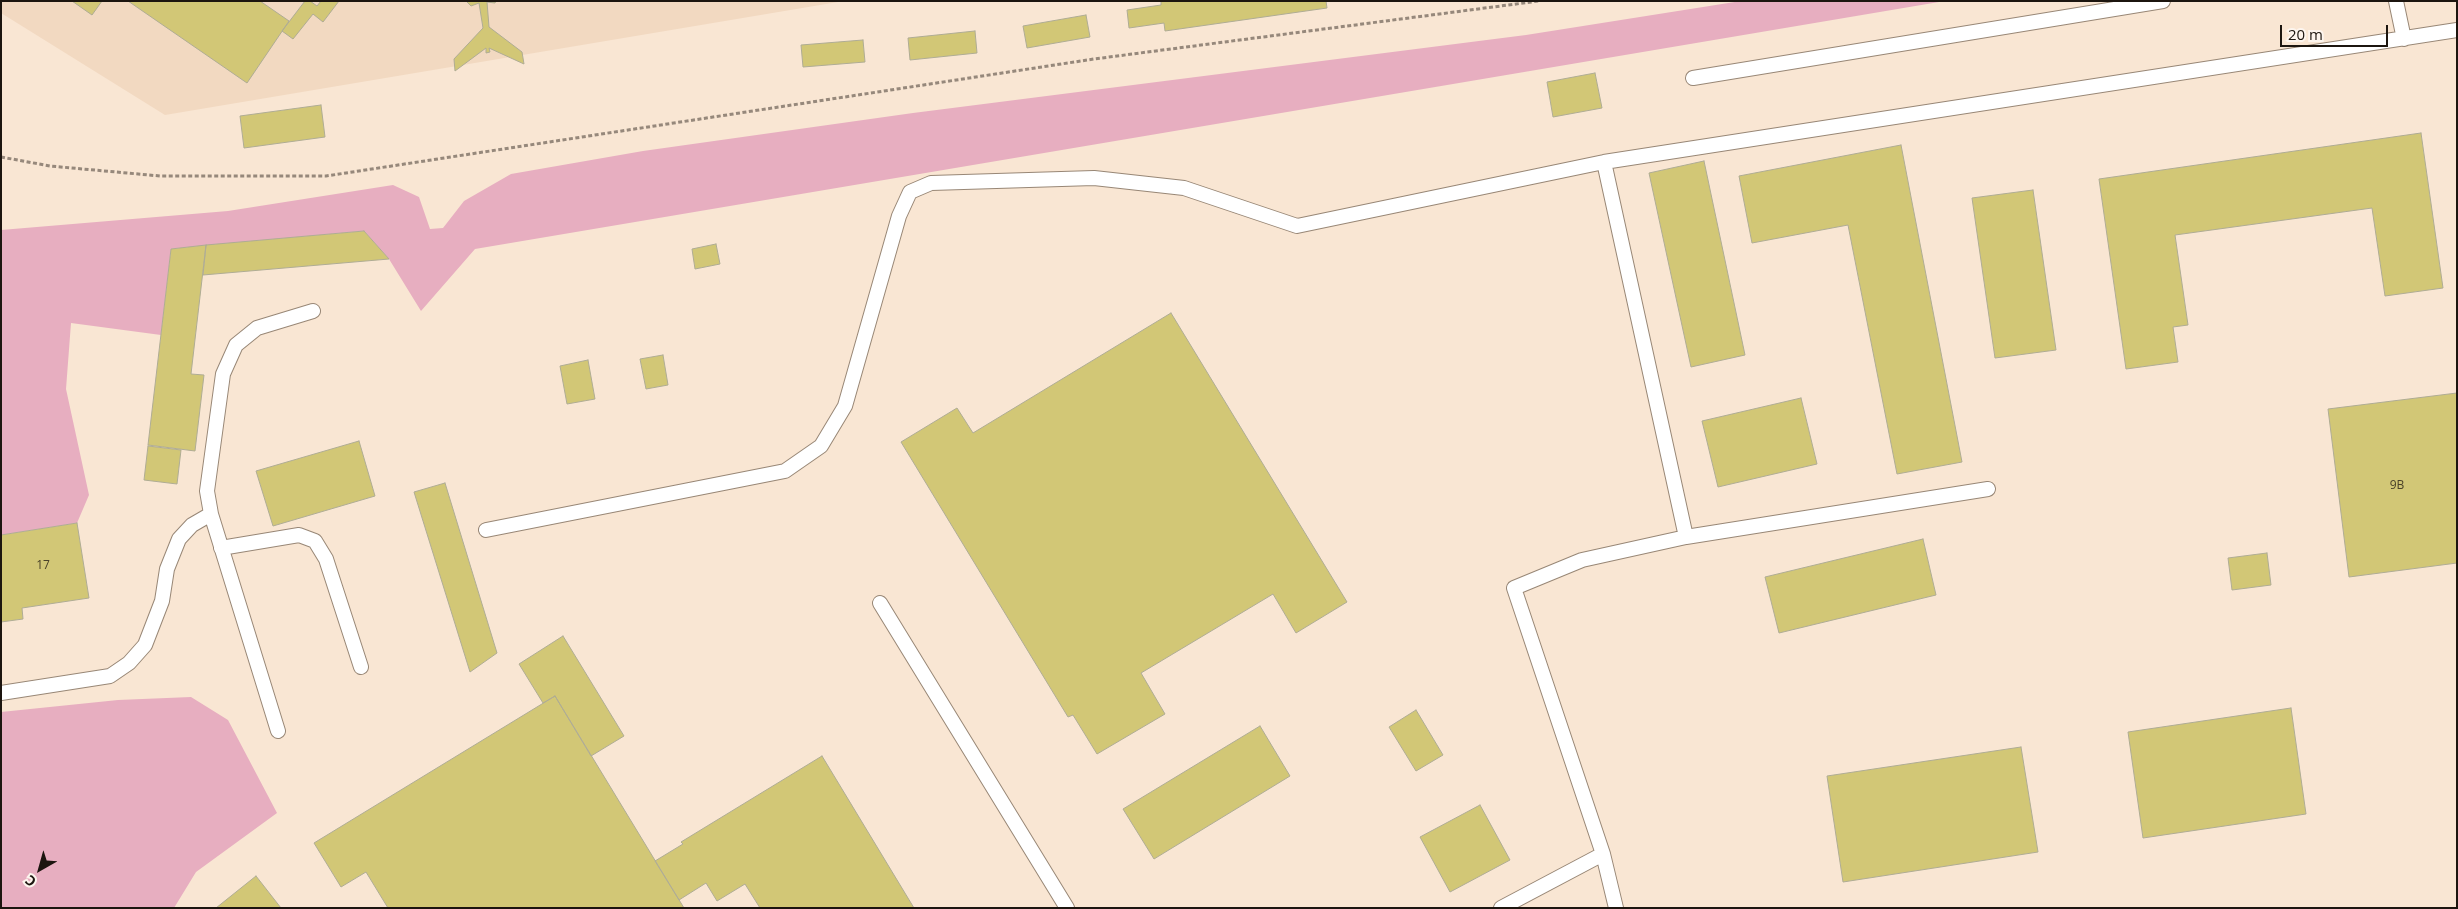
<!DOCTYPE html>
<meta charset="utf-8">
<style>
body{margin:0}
#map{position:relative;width:2458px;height:909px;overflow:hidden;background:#f9e6d3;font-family:"Open Sans",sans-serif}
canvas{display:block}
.frame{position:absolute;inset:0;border:2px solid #1c150f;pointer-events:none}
.north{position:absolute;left:15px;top:844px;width:50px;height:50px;-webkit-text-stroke:4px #fdf5ee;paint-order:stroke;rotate:218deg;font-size:14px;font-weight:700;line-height:20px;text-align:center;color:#1c150f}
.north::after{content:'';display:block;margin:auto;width:18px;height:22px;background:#1c150f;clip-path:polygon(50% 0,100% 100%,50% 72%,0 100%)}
.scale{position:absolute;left:2280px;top:25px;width:108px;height:22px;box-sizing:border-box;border:2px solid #1c150f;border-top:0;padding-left:6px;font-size:15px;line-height:18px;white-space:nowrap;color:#1c150f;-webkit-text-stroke:4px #fdf5ee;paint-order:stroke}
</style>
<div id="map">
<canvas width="2458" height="909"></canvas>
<div class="frame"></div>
<div class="north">С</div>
<div class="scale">20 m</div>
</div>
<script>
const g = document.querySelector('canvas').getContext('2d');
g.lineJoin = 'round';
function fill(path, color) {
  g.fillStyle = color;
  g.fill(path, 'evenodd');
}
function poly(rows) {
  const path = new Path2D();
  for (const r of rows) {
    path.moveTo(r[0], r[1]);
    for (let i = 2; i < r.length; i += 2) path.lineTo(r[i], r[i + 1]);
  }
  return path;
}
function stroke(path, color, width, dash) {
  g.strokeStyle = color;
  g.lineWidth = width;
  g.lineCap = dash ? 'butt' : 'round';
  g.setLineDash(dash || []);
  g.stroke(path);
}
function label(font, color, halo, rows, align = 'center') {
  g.font = font + ' "Open Sans",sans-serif';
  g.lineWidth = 5;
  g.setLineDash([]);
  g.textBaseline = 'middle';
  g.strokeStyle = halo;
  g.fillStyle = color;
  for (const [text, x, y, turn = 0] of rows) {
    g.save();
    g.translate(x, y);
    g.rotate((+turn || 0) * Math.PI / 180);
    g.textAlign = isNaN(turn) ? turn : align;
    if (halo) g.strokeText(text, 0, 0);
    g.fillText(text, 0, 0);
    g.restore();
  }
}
const built = poly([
 [1,1,844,1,165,115,1,13]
]);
const green = poly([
 [1741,1,1945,1,475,249,421,311,389,259,364,231,171,249,161,335,71,323,66,389,89,495,77,523,1,535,1,230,228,211,393,185,419,197,430,229,443,228,464,201,511,174,643,151,913,113,1526,35],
 [191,697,228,720,277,813,196,872,174,908,1,908,1,712,118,700]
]);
const building = poly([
 [72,1,102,1,92,15,72,1],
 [128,1,260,1,289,21,247,83,128,1],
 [305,1,310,1,317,6,321,1,339,1,323,22,313,14,293,39,282,31,305,1],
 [466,1,496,1,495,3,487,2,489,27,522,52,524,64,489,48,490,52,486,53,486,48,455,71,454,59,483,28,479,3,471,6,466,1],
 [1161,1,1326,1,1327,8,1165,31,1164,23,1129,28,1127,10,1161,5,1161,1],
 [1086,15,1090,37,1027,48,1023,26,1086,15],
 [975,31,977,53,910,60,908,38,975,31],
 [863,40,865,62,803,67,801,45,863,40],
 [1595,73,1602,108,1553,117,1547,82,1595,73],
 [321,105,325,137,244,148,240,116,321,105],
 [2421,133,2443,288,2385,296,2372,208,2175,235,2188,325,2173,327,2178,362,2126,369,2099,179,2421,133],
 [1901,145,1962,462,1897,474,1848,225,1752,243,1739,176,1901,145],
 [1704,161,1745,355,1691,367,1649,173,1704,161],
 [2033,190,2056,350,1995,358,1972,198,2033,190],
 [364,231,389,259,203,275,206,245,364,231],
 [716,244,720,264,695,269,692,249,716,244],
 [206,245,191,374,204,375,195,451,148,445,171,249,206,245],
 [1171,313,1347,602,1296,633,1273,594,1141,673,1165,714,1097,754,1073,715,1068,717,901,442,957,408,973,433,1171,313],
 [663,355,668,385,646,389,640,359,663,355],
 [588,360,595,399,567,404,560,366,588,360],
 [2457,393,2457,563,2349,577,2328,409,2457,393],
 [1801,398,1817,464,1718,487,1702,421,1801,398],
 [359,441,375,496,273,526,256,471,359,441],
 [148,446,181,450,177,484,144,480,148,446],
 [445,483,497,653,470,672,414,492,445,483],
 [77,523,89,598,22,608,23,619,1,622,1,535,77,523],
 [1923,539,1936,595,1779,633,1765,577,1923,539],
 [2267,553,2271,585,2232,590,2228,558,2267,553],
 [563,636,624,736,591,756,555,696,543,703,519,664,563,636],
 [555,696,684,908,388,908,366,872,341,887,314,843,555,696],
 [2291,708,2306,814,2143,838,2128,732,2291,708],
 [1416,710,1443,755,1416,771,1389,727,1416,710],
 [1260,726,1290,776,1154,859,1123,809,1260,726],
 [2021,747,2038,852,1843,882,1827,776,2021,747],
 [822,756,914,908,760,908,745,884,717,901,706,883,679,900,655,861,683,844,681,842,822,756],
 [1480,805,1510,860,1450,892,1420,837,1480,805],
 [256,876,281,908,216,908,256,876]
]);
const path = poly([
 [1,157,50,166,160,176,326,176,1094,59,1539,1]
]);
const lane = poly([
 [2396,1,2404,39],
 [1693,78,2163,1],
 [211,514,278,731],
 [486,530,785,471,821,446,845,406,899,216,910,192,931,183,1094,178,1184,188,1297,226,1604,162],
 [1686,537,1604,162,2457,30],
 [221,548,299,535,315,541,326,559,361,667],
 [880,603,1067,908],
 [1,693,110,676,129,663,145,645,162,601,167,569,179,539,192,525,211,514,207,491,223,374,236,345,257,328,313,311],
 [1501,908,1603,854],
 [1616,908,1603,854,1514,588,1582,560,1686,537,1988,489]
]);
const numberNames = [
 ["9В",2397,486],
 ["17",43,566]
];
fill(built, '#f2d9c1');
fill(green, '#e7aec0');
fill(building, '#d2c776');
stroke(building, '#afac94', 1);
stroke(lane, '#988776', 16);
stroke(path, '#96887b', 3, [4, 2.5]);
stroke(lane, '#fff', 14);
label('12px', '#4a4229', null, numberNames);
</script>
